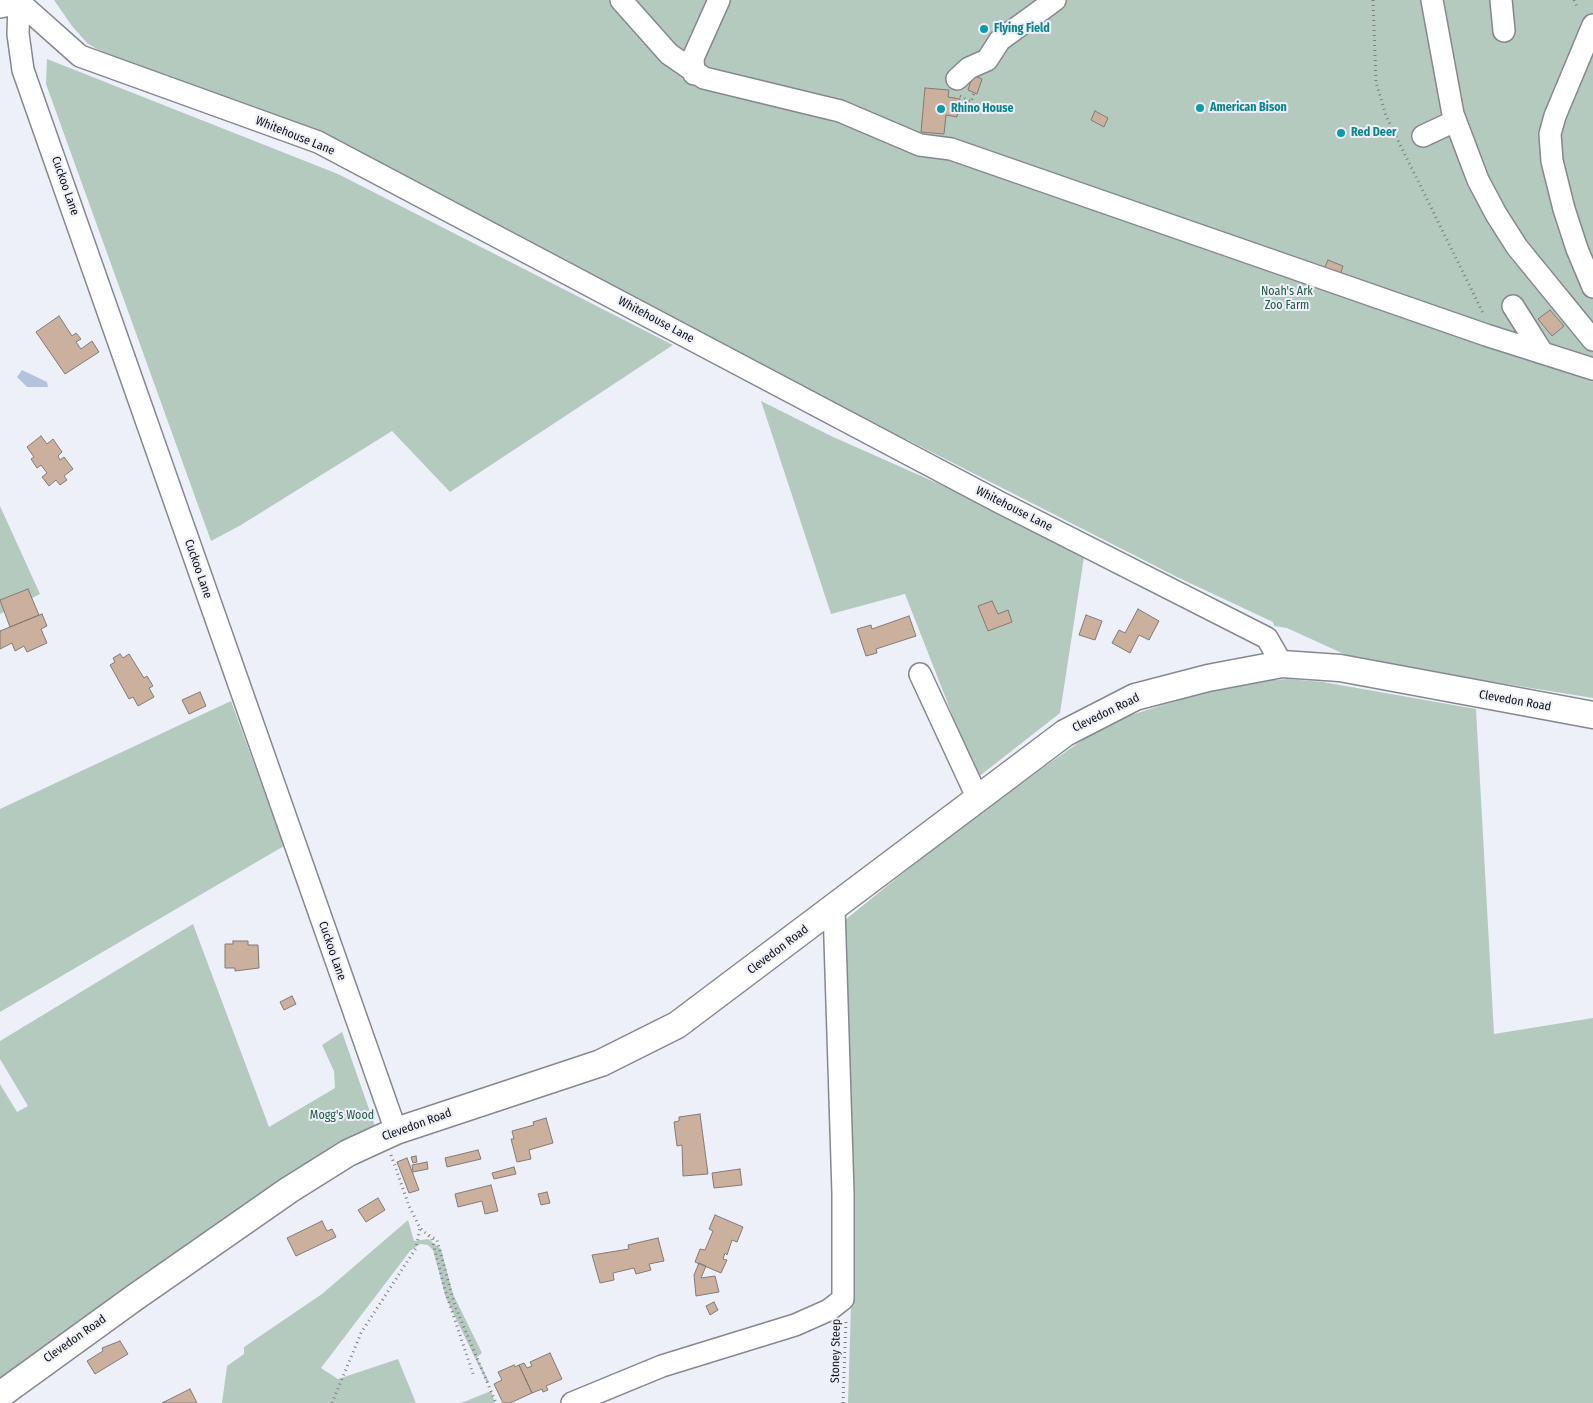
<!DOCTYPE html>
<style>
body{margin:0}
canvas{display:block;background:#edf0f9}
</style>
<canvas width="1593" height="1403"></canvas>
<script>
const g = document.querySelector('canvas').getContext('2d');
g.lineJoin = 'round';
function fill(path, color) {
  g.fillStyle = color;
  g.fill(path, 'evenodd');
}
function poly(rows) {
  const path = new Path2D();
  for (const r of rows) {
    path.moveTo(r[0], r[1]);
    for (let i = 2; i < r.length; i += 2) path.lineTo(r[i], r[i + 1]);
  }
  return path;
}
function stroke(path, color, width, dash) {
  g.strokeStyle = color;
  g.lineWidth = width;
  g.lineCap = dash ? 'butt' : 'round';
  g.setLineDash(dash || []);
  g.stroke(path);
}
function label(font, color, halo, rows, align = 'center') {
  g.font = font + ' "Fira Sans Condensed",sans-serif';
  g.lineWidth = 4;
  g.setLineDash([]);
  g.textBaseline = 'middle';
  g.strokeStyle = halo;
  g.fillStyle = color;
  for (const [text, x, y, turn = 0] of rows) {
    g.save();
    g.translate(x, y);
    g.rotate((+turn || 0) * Math.PI / 180);
    g.textAlign = isNaN(turn) ? turn : align;
    if (halo) g.strokeText(text, 0, 0);
    g.fillText(text, 0, 0);
    g.restore();
  }
}
const green = poly([
 [54,0,1593,0,1593,698,1357,660,1287,628,1274,626,1273,622,1179,578,906,439,905,445,406,180,127,64,95,48,87,43,72,26],
 [47,59,338,174,673,345,450,492,392,431,241,525,211,541,46,84],
 [761,401,831,436,991,507,1084,557,1060,713,977,778,905,594,831,614],
 [0,506,40,594,0,614],
 [1288,679,1323,682,1476,709,1494,1034,1593,1018,1593,1403,848,1403,851,1306,842,937,845,920,966,822,1091,734,1122,718,1197,694,1260,681],
 [231,701,284,846,0,1012,0,809],
 [193,924,269,1127,335,1088,334,1071,322,1045,342,1032,376,1129,0,1385,0,1084,17,1112,28,1106,0,1059,0,1041],
 [408,1220,414,1241,428,1239,441,1249,453,1294,482,1353,477,1357,489,1382,487,1383,446,1298,433,1250,428,1245,420,1244,410,1251,321,1368,338,1379,398,1359,416,1403,222,1403,227,1366,244,1354,244,1347,322,1294],
 [491,1391,495,1403,461,1403]
]);
const water = poly([
 [22,370,47,382,48,387,27,387,17,377]
]);
const building = poly([
 [973,75,982,79,977,94,968,90,973,75],
 [925,88,949,90,948,97,960,99,957,117,946,115,944,134,921,132,925,88],
 [1095,111,1108,118,1104,127,1091,120,1095,111],
 [1328,260,1343,266,1340,275,1324,269,1328,260],
 [1550,310,1564,326,1552,336,1538,319,1550,310],
 [59,316,72,336,76,333,81,339,76,342,81,349,92,341,99,352,65,374,36,332,59,316],
 [41,436,47,444,53,439,62,452,58,456,60,460,64,457,73,469,64,476,67,480,60,485,56,480,49,486,42,477,47,473,41,465,37,468,31,459,34,457,27,447,41,436],
 [28,589,39,615,10,627,0,600,28,589],
 [992,601,998,614,1008,610,1012,622,988,631,978,606,992,601],
 [1138,609,1159,621,1149,640,1139,635,1130,653,1112,643,1119,630,1125,633,1138,609],
 [42,614,47,626,41,629,47,643,27,652,24,646,15,651,12,643,0,649,0,631,42,614],
 [1086,615,1102,621,1095,640,1079,635,1086,615],
 [909,616,916,636,876,649,877,653,866,656,857,629,871,625,872,629,909,616],
 [120,654,123,658,129,654,144,678,147,676,153,686,149,688,154,697,138,706,133,697,129,699,110,665,115,662,113,658,120,654],
 [200,692,206,706,189,714,182,700,200,692],
 [233,941,248,941,248,945,258,945,259,968,235,971,235,968,225,968,225,944,233,944,233,941],
 [292,996,296,1004,284,1010,280,1002,292,996],
 [700,1114,708,1174,683,1176,682,1145,677,1146,674,1122,679,1121,679,1117,700,1114],
 [546,1118,553,1143,529,1150,531,1159,517,1162,511,1139,514,1139,512,1131,534,1125,533,1122,546,1118],
 [478,1150,481,1159,447,1167,445,1158,478,1150],
 [416,1156,417,1162,413,1163,411,1157,416,1156],
 [407,1158,419,1190,409,1193,397,1162,407,1158],
 [427,1162,428,1169,413,1172,412,1165,427,1162],
 [514,1167,516,1174,494,1179,492,1173,514,1167],
 [740,1169,742,1185,714,1188,712,1173,740,1169],
 [491,1185,498,1211,485,1214,482,1201,458,1207,455,1194,491,1185],
 [547,1192,550,1203,541,1205,538,1194,547,1192],
 [378,1198,385,1210,366,1222,358,1210,378,1198],
 [715,1215,743,1227,737,1242,732,1240,727,1255,725,1253,723,1259,727,1260,721,1273,695,1262,700,1249,705,1250,713,1231,709,1229,715,1215],
 [322,1221,327,1231,332,1229,336,1237,296,1256,287,1238,322,1221],
 [658,1238,664,1261,649,1264,651,1270,636,1274,634,1268,613,1273,614,1280,600,1283,592,1255,629,1249,628,1245,658,1238],
 [699,1263,706,1266,701,1278,715,1276,719,1292,696,1296,694,1275,699,1263],
 [714,1302,718,1310,710,1315,706,1306,714,1302],
 [120,1341,128,1354,95,1374,87,1361,103,1351,102,1348,120,1341],
 [550,1353,562,1379,546,1386,548,1390,543,1392,542,1389,532,1393,519,1365,524,1363,527,1368,532,1366,530,1362,550,1353],
 [514,1365,515,1367,519,1365,532,1393,510,1403,503,1403,494,1384,502,1380,498,1372,514,1365],
 [190,1389,197,1403,162,1403,190,1389]
]);
const path = poly([
 [1373,0,1376,82,1386,116,1484,315],
 [1574,0,1577,7],
 [960,96,971,102,974,93],
 [391,1155,409,1206,420,1228,432,1239,445,1290,473,1374],
 [429,1235,437,1240,455,1306,496,1403],
 [332,1403,361,1333,416,1248,420,1228],
 [843,1403,846,1319]
]);
const minor = poly([
 [17,0,80,56,318,142,999,502,1267,638,1282,664],
 [621,0,669,54,704,78,840,111,920,145,951,149,1486,335,1593,369],
 [1432,0,1453,114,1478,180,1496,214,1517,247,1593,340],
 [1501,0,1504,31],
 [0,7,19,3,18,34,23,70,396,1131],
 [1593,25,1555,116,1550,134,1552,161,1564,209,1577,249,1593,287],
 [694,74,693,58,719,0],
 [957,79,969,68,987,60,1000,40,1055,0],
 [1423,136,1455,121],
 [1513,306,1542,352],
 [920,674,978,799],
 [572,1403,662,1366,795,1325,829,1310,843,1299,843,1193,834,908]
]);
const major = poly([
 [0,1395,134,1298,289,1190,348,1153,396,1131,601,1063,677,1025,1065,733,1135,697,1208,678,1282,664,1340,668,1593,715]
]);
const markers = [
 [984,29,5,"#0f9aa8"],
 [1200,108,5,"#0f9aa8"],
 [941,109,5,"#0f9aa8"],
 [1341,133,5,"#0f9aa8"]
];
const cultureNames = [
 ["Flying Field",994,29],
 ["American Bison",1210,108],
 ["Rhino House",951,109],
 ["Red Deer",1351,133]
];
const streetNames = [
 ["Whitehouse Lane",295,136,22],
 ["Cuckoo Lane",65,186,71],
 ["Whitehouse Lane",656,320,28],
 ["Whitehouse Lane",1014,509,27],
 ["Cuckoo Lane",198,569,71],
 ["Clevedon Road",1515,701,10],
 ["Clevedon Road",1106,713,-26],
 ["Clevedon Road",778,950,-37],
 ["Cuckoo Lane",332,951,71],
 ["Clevedon Road",417,1125,-20],
 ["Clevedon Road",75,1339,-35],
 ["Stoney Steep",836,1351,-89]
];
const parkNames = [
 ["Noah's Ark",1287,292],
 ["Zoo Farm",1287,306],
 ["Mogg's Wood",342,1116]
];
fill(green, '#b4cabe');
fill(water, '#b4c3dd');
fill(building, '#cbb09e');
stroke(building, '#827b75', 1);
stroke(minor, '#858890', 24);
stroke(major, '#858890', 29);
stroke(path, '#7b7d83', 3, [1, 4]);
stroke(minor, '#fff', 21);
stroke(major, '#fff', 26);
for (const [x, y, r, color] of markers) {
  const dot = new Path2D();
  dot.arc(x, y, r, 0, 2 * Math.PI);
  g.fillStyle = color;
  g.fill(dot);
  stroke(dot, '#edf0f9', 2);
}
label('bold 12px', '#0d838f', '#edf0f9', cultureNames, 'left');
label('12px', '#121316', '#edf0f9', streetNames);
label('12px', '#255b43', '#edf0f9', parkNames);
</script>
